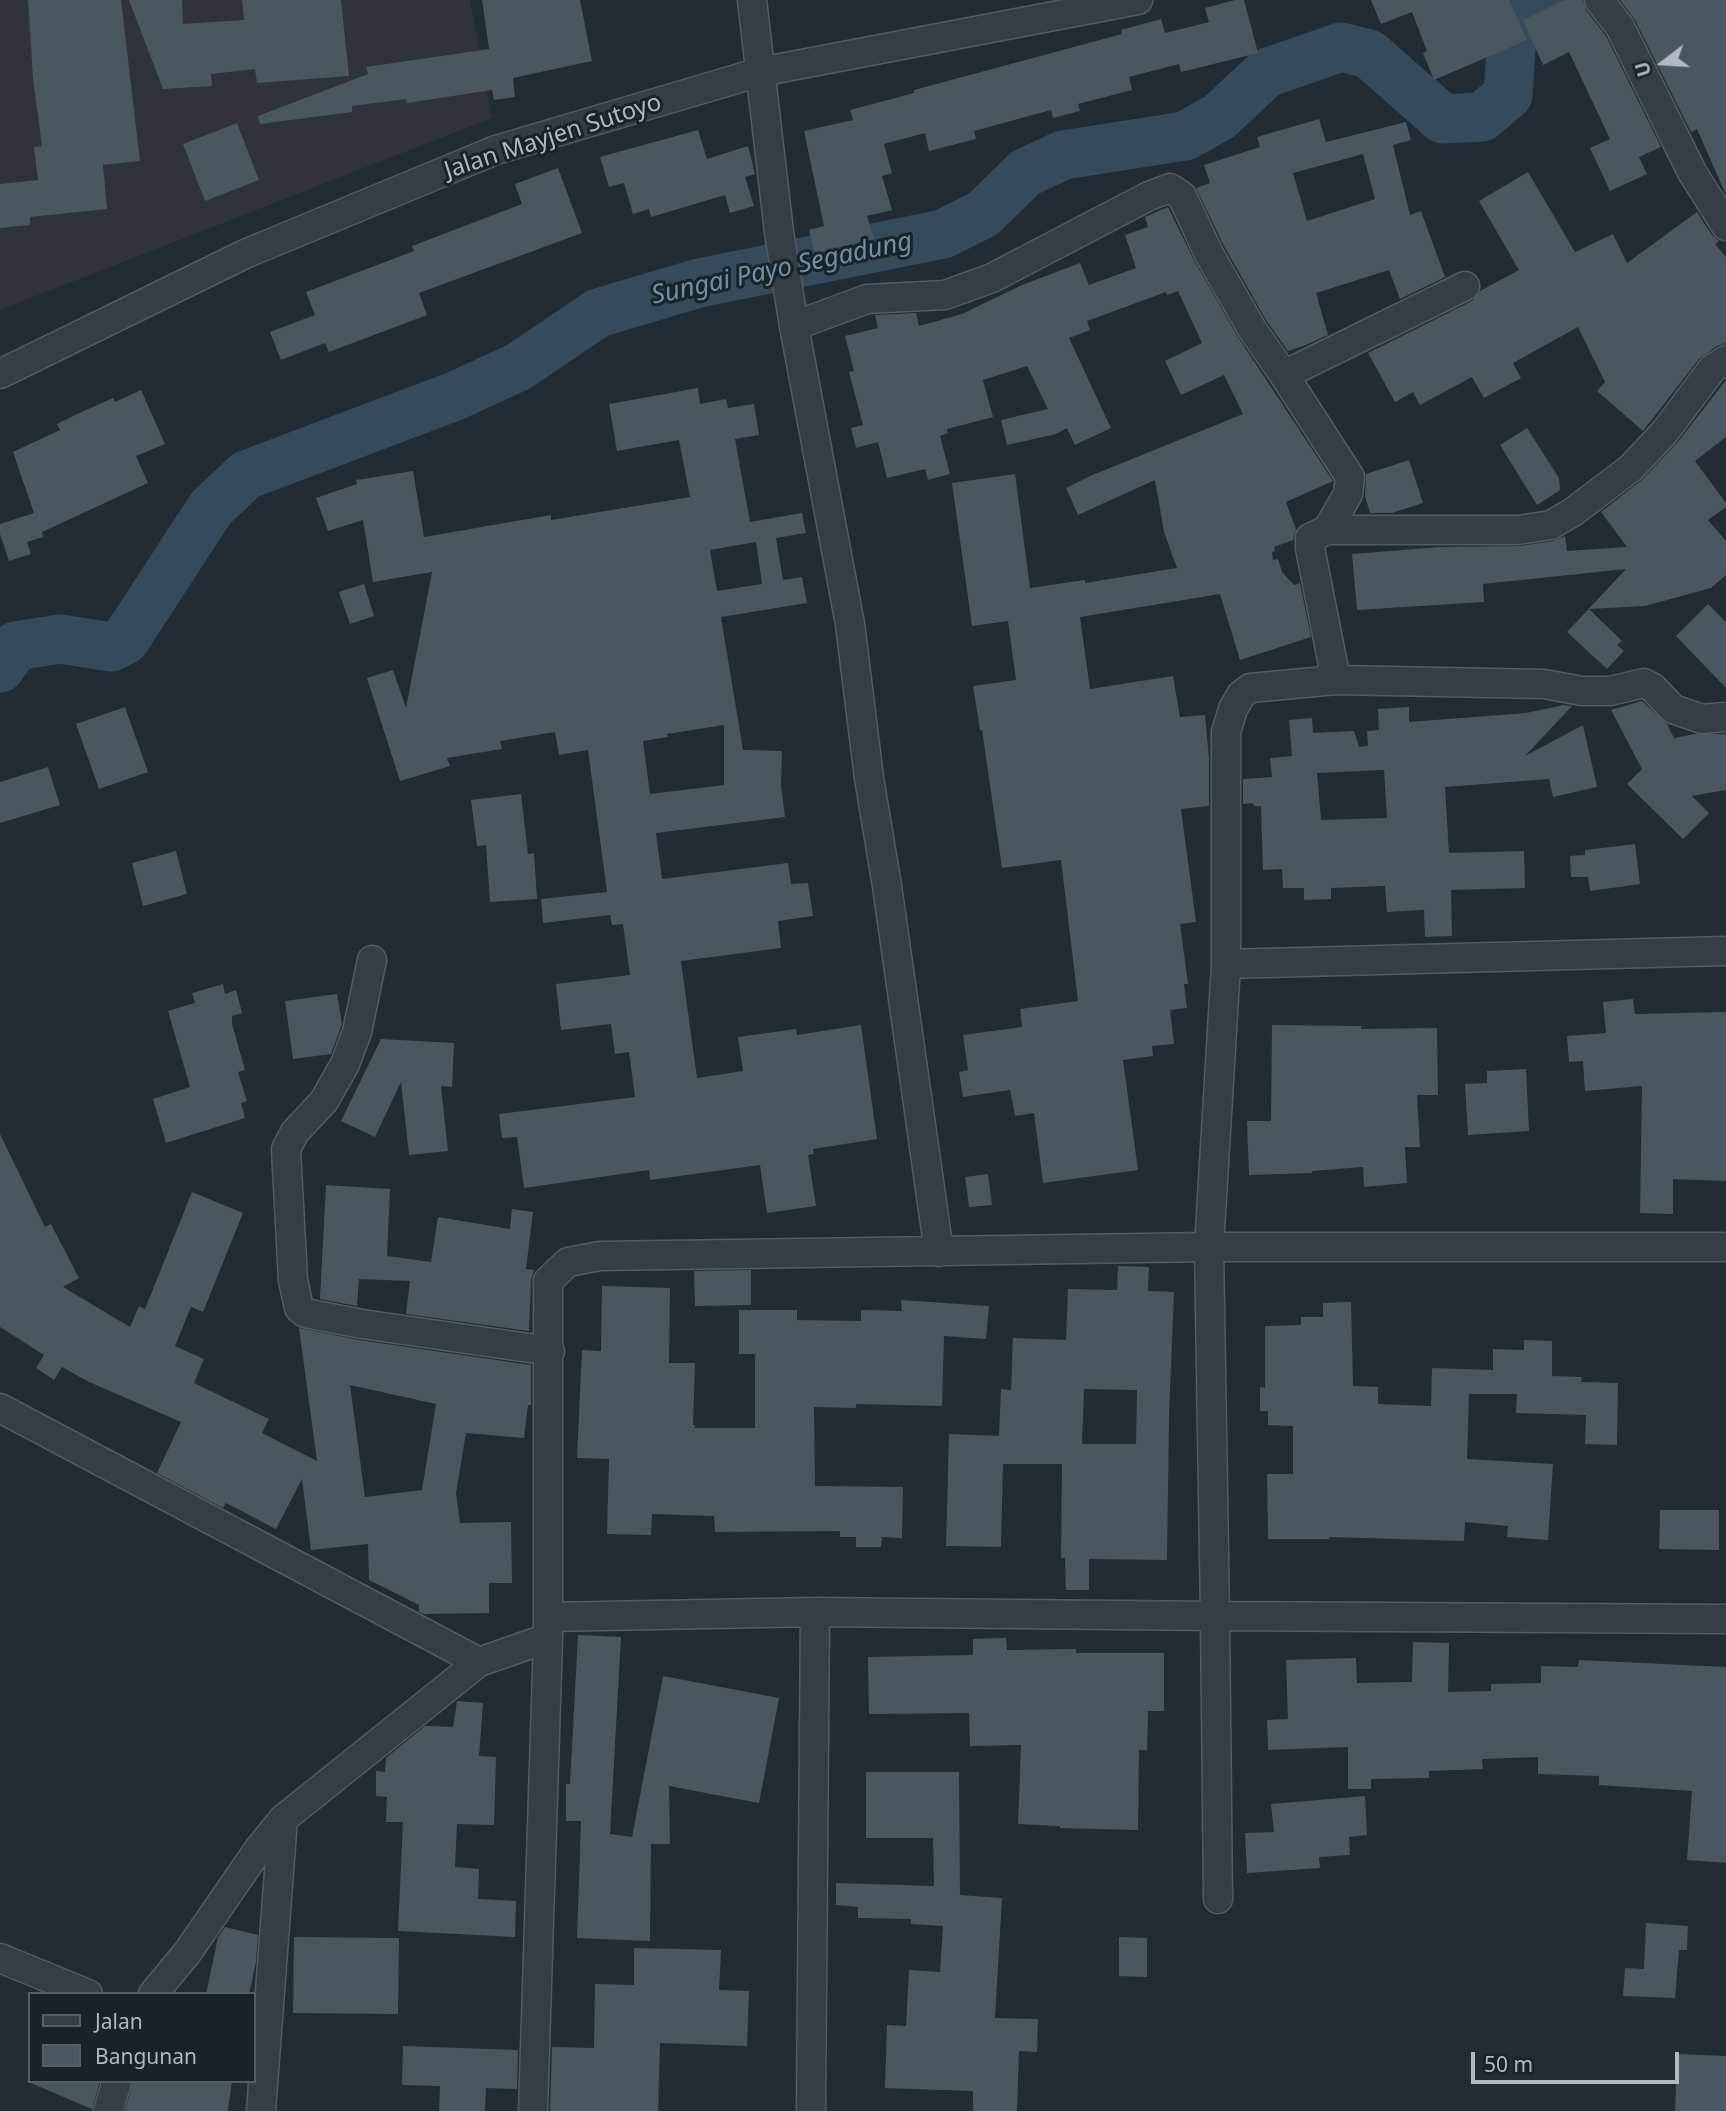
<!DOCTYPE html>
<style>
body{margin:0}
#map{position:relative;width:1726px;height:2111px;overflow:hidden;background:#212c35;font-family:"Noto Sans",sans-serif}
canvas{display:block}
.legend{position:absolute;left:28px;top:1992px;width:228px;height:91px;box-sizing:border-box;background:#19232a;border:2px solid #555f67;margin:0;padding:9px 12px;list-style:none;font-size:21px;color:#aeb9c3}
.legend li{display:flex;align-items:center;gap:14px;height:35px}
.legend b{width:35px;border:2px solid #555f67}
.north{position:absolute;left:1628px;top:28px;width:70px;height:70px;-webkit-text-stroke:5px #19232a;paint-order:stroke;rotate:253deg;font-size:19px;font-weight:700;line-height:28px;text-align:center;color:#aeb9c3}
.north::after{content:'';display:block;margin:auto;width:24px;height:32px;background:#aeb9c3;clip-path:polygon(50% 0,100% 100%,50% 72%,0 100%)}
.scale{position:absolute;left:1471px;top:2052px;width:208px;height:32px;box-sizing:border-box;border:4px solid #aeb9c3;border-top:0;padding-left:9px;font-size:21px;line-height:24px;white-space:nowrap;color:#aeb9c3;-webkit-text-stroke:5px #19232a;paint-order:stroke}
</style>
<div id="map">
<canvas width="1726" height="2111"></canvas>
<ul class="legend">
<li><b style="height:9px;background:#343e46"></b>Jalan</li>
<li><b style="height:19px;background:#495761"></b>Bangunan</li>
</ul>
<div class="north">U</div>
<div class="scale">50 m</div>
</div>
<script>
const g = document.querySelector('canvas').getContext('2d');
g.lineJoin = 'round';
function fill(path, color) {
  g.fillStyle = color;
  g.fill(path, 'evenodd');
}
function poly(rows) {
  const path = new Path2D();
  for (const r of rows) {
    path.moveTo(r[0], r[1]);
    for (let i = 2; i < r.length; i += 2) path.lineTo(r[i], r[i + 1]);
  }
  return path;
}
function stroke(path, color, width, dash) {
  g.strokeStyle = color;
  g.lineWidth = width;
  g.lineCap = dash ? 'butt' : 'round';
  g.setLineDash(dash || []);
  g.stroke(path);
}
function label(font, color, halo, rows, align = 'center') {
  g.font = font + ' "Noto Sans",sans-serif';
  g.lineWidth = 6;
  g.setLineDash([]);
  g.textBaseline = 'middle';
  g.strokeStyle = halo;
  g.fillStyle = color;
  for (const [text, x, y, turn = 0] of rows) {
    g.save();
    g.translate(x, y);
    g.rotate((+turn || 0) * Math.PI / 180);
    g.textAlign = isNaN(turn) ? turn : align;
    if (halo) g.strokeText(text, 0, 0);
    g.fillText(text, 0, 0);
    g.restore();
  }
}
const medical = poly([
 [0,0,470,0,492,118,0,310]
]);
const river = poly([
 [0,668,16,646,60,639,111,647,125,640,211,508,246,475,455,396,518,367,598,313,699,283,943,234,983,214,1025,173,1063,155,1185,136,1219,117,1266,73,1341,47,1369,54,1443,119,1482,117,1508,95,1512,34,1519,15,1539,0]
]);
const building = poly([
 [28,0,121,0,140,161,103,165,107,209,30,217,30,225,0,228,0,184,38,180,34,147,42,146,33,79],
 [129,0,182,0,183,24,244,20,242,0,341,0,349,76,257,83,255,69,211,74,212,86,163,89],
 [482,0,580,0,592,61,513,78,515,97,494,100,492,90,407,103,406,99,352,106,352,112,260,124,258,116,368,74,366,67,489,49],
 [1235,0,1244,0,1258,53,1181,72,1179,64,1129,77,1132,90,1078,104,1080,111,1053,118,1051,110,974,131,976,139,929,151,925,133,884,144,892,173,882,176,892,210,867,216,874,239,815,253,809,230,824,226,804,131,853,120,850,110,914,93,914,90,1122,34,1121,30,1161,19,1165,33,1209,22,1205,8],
 [1371,0,1509,0,1527,40,1434,80,1423,53,1427,51,1412,12,1381,24],
 [1565,0,1583,0,1586,10,1606,36,1661,147,1639,157,1647,174,1610,191,1590,148,1610,139,1569,52,1543,65,1523,20],
 [1620,0,1726,0,1726,195,1697,129,1691,132,1635,20],
 [1319,119,1326,142,1406,122,1411,140,1393,145,1410,215,1421,211,1445,277,1400,299,1389,270,1316,293,1328,335,1306,345,1288,351,1266,320,1224,246,1196,188,1210,183,1204,165,1260,147,1257,137],
 [1363,154,1375,199,1307,221,1293,173],
 [237,123,259,180,205,201,183,144],
 [698,130,707,159,748,146,755,174,745,177,754,206,730,213,725,195,651,217,649,209,633,214,624,183,609,187,600,157],
 [558,168,582,233,419,293,427,315,329,352,325,343,281,360,270,332,315,315,306,292,414,251,412,246,522,204,515,184],
 [1528,172,1575,252,1613,234,1627,263,1697,212,1712,235,1719,241,1715,244,1726,257,1726,343,1717,346,1699,359,1643,431,1597,391,1605,382,1578,327,1513,363,1521,378,1484,398,1472,377,1420,405,1413,392,1395,402,1368,353,1472,301,1480,291,1519,270,1479,201],
 [1168,207,1195,262,1238,337,1333,481,1286,502,1296,529,1293,540,1274,547,1275,551,1272,552,1273,560,1278,559,1282,572,1294,585,1300,583,1311,637,1240,660,1220,594,1080,617,1090,689,1173,676,1180,717,1205,715,1209,759,1209,806,1181,809,1196,922,1180,924,1188,984,1184,984,1187,1008,1170,1010,1174,1044,1152,1046,1153,1056,1123,1060,1138,1170,1043,1183,1034,1113,1015,1116,1010,1090,963,1097,959,1072,968,1070,963,1035,1022,1027,1020,1009,1078,1001,1061,860,1002,868,982,730,980,730,973,686,1016,680,1008,621,972,626,952,483,1015,474,1030,588,1085,580,1085,583,1177,568,1164,532,1155,480,1078,515,1066,488,1090,476,1243,414,1224,375,1181,395,1165,361,1202,343,1178,291,1167,295,1166,292,1087,321,1090,330,1069,338,1111,428,1075,445,1067,428,1056,434,1007,445,1001,420,1048,409,1027,366,983,380,993,417,947,429,948,433,940,436,950,474,928,480,925,469,887,478,878,442,856,448,851,428,863,425,849,372,854,371,845,336,878,328,875,315,916,313,919,326,962,314,1022,285,1080,263,1089,285,1136,268,1125,235,1148,227,1145,217],
 [1726,380,1726,437,1695,461,1726,503,1726,507,1708,520,1726,541,1726,575,1711,588,1645,606,1589,609,1622,641,1617,645,1624,651,1607,669,1567,632,1626,569,1483,584,1484,602,1357,610,1352,554,1440,547,1520,546,1553,541,1565,536,1567,551,1627,547,1601,512,1643,479,1677,443],
 [698,388,700,404,726,399,728,408,754,404,759,435,735,439,750,522,802,513,806,533,776,538,783,580,802,577,807,603,721,617,743,750,782,751,781,785,785,817,656,833,662,879,788,863,791,884,808,883,813,916,778,921,781,948,681,961,697,1078,743,1071,738,1037,796,1029,797,1035,861,1025,877,1139,813,1149,814,1154,808,1155,816,1206,767,1213,760,1165,650,1180,649,1170,524,1188,517,1137,502,1138,499,1114,635,1097,629,1052,615,1054,611,1024,561,1030,556,984,630,975,623,924,612,925,610,915,543,923,541,899,607,892,588,750,559,755,555,732,500,741,502,749,447,758,450,766,400,781,367,678,393,670,406,708,432,572,373,582,363,520,328,531,316,498,357,484,356,480,413,471,424,537,551,515,551,520,690,497,679,440,617,451,609,404],
 [756,542,762,584,717,591,710,550],
 [724,725,724,785,650,794,643,741,668,737,667,734],
 [141,390,165,444,136,456,148,483,42,532,43,537,27,542,31,554,9,561,0,534,0,524,34,513,13,452,60,430,57,424,77,414,113,398,115,402],
 [1527,428,1559,478,1560,490,1537,505,1500,445],
 [1409,460,1423,503,1392,513,1370,513,1365,496,1366,474],
 [364,584,374,616,350,624,339,592],
 [1708,604,1726,622,1726,688,1676,636],
 [1642,701,1667,724,1674,738,1695,734,1726,734,1726,790,1692,796,1709,813,1683,839,1627,784,1642,769,1611,710],
 [1564,705,1572,706,1525,756,1583,725,1597,787,1553,797,1549,779,1445,787,1449,853,1524,851,1525,888,1451,890,1452,936,1425,937,1424,910,1387,912,1385,886,1331,888,1331,899,1304,900,1304,888,1283,888,1282,869,1263,870,1261,806,1254,806,1253,803,1243,804,1243,779,1272,777,1270,758,1292,756,1289,720,1312,718,1313,733,1354,731,1359,747,1368,746,1367,731,1379,730,1378,709,1409,707,1409,722,1526,713],
 [1384,770,1387,818,1321,820,1317,773],
 [125,707,148,772,99,789,76,724],
 [48,767,60,805,0,823,0,782],
 [521,794,528,854,534,853,537,899,490,902,486,845,477,846,471,800],
 [1635,844,1640,884,1590,891,1588,877,1571,877,1570,856,1585,855,1585,850],
 [176,851,187,894,143,906,132,863],
 [223,984,225,994,236,990,242,1013,232,1016,232,1024,245,1070,238,1072,247,1101,241,1103,245,1118,166,1143,153,1099,190,1087,168,1011,195,1003,192,993],
 [337,994,342,1024,331,1054,293,1059,285,1001],
 [1633,999,1635,1014,1726,1012,1726,1181,1673,1179,1673,1214,1640,1213,1642,1086,1585,1091,1583,1061,1569,1062,1567,1036,1606,1033,1603,1002],
 [1272,1025,1361,1026,1361,1029,1437,1028,1438,1095,1417,1095,1420,1147,1405,1147,1407,1183,1364,1187,1363,1167,1312,1171,1312,1173,1249,1175,1247,1121,1271,1121],
 [381,1039,454,1043,452,1087,441,1086,448,1151,409,1155,401,1082,375,1137,341,1121],
 [1526,1069,1529,1131,1468,1135,1465,1084,1487,1083,1487,1071],
 [0,1134,45,1227,51,1224,79,1278,63,1287,130,1327,139,1306,145,1309,192,1192,243,1213,203,1312,191,1307,175,1346,204,1359,194,1383,269,1419,262,1433,317,1461,299,1328,359,1340,531,1365,531,1405,528,1405,524,1438,466,1433,456,1493,460,1523,511,1522,512,1583,489,1583,489,1613,424,1614,419,1612,419,1605,369,1580,368,1544,311,1550,302,1479,276,1529,226,1503,223,1508,157,1473,181,1422,87,1381,62,1367,54,1380,36,1368,44,1355,0,1327],
 [350,1385,436,1404,422,1490,365,1497],
 [988,1174,992,1205,969,1207,965,1177],
 [326,1185,390,1189,387,1256,431,1262,438,1217,510,1229,512,1209,533,1212,526,1269,534,1270,531,1281,529,1331,406,1314,410,1281,359,1279,357,1306,320,1299],
 [1118,1266,1149,1267,1148,1291,1174,1292,1169,1417,1167,1560,1089,1559,1089,1590,1066,1590,1065,1558,1061,1558,1062,1464,1003,1464,1001,1547,946,1546,949,1434,999,1436,1001,1389,1011,1390,1013,1338,1066,1340,1068,1289,1117,1290],
 [1084,1389,1137,1390,1136,1444,1082,1444],
 [751,1270,751,1305,695,1306,694,1271],
 [602,1286,670,1288,669,1363,695,1363,693,1425,695,1425,695,1428,755,1428,755,1354,739,1354,739,1310,797,1310,797,1320,861,1321,861,1310,902,1311,901,1300,989,1306,986,1339,944,1336,942,1406,856,1404,856,1408,814,1407,815,1486,903,1487,902,1538,882,1537,881,1547,856,1547,856,1537,840,1537,840,1531,715,1532,714,1516,652,1514,651,1535,607,1534,609,1459,577,1458,582,1350,601,1351],
 [1351,1302,1353,1386,1378,1387,1378,1404,1431,1406,1432,1368,1493,1370,1493,1349,1524,1350,1524,1340,1552,1341,1552,1376,1582,1377,1581,1382,1618,1383,1617,1445,1585,1444,1586,1415,1516,1413,1517,1394,1469,1394,1467,1459,1553,1464,1548,1540,1507,1537,1508,1526,1465,1522,1464,1541,1329,1537,1329,1539,1268,1539,1267,1474,1293,1474,1293,1426,1268,1425,1268,1411,1260,1411,1260,1387,1265,1388,1265,1326,1301,1325,1301,1317,1323,1317,1323,1303],
 [1660,1510,1719,1510,1719,1550,1659,1549],
 [578,1635,621,1637,610,1834,632,1837,663,1676,779,1698,759,1803,669,1786,670,1844,651,1844,650,1941,577,1938,581,1821,566,1821,566,1784,570,1784],
 [1006,1638,1007,1650,1076,1649,1076,1653,1164,1653,1164,1711,1148,1711,1147,1750,1139,1750,1138,1830,1060,1828,1060,1826,1018,1824,1021,1745,970,1746,969,1713,869,1714,868,1657,973,1655,973,1639],
 [1413,1642,1449,1643,1448,1692,1491,1691,1491,1684,1541,1683,1541,1666,1578,1667,1579,1660,1726,1667,1726,1863,1687,1860,1692,1791,1599,1785,1599,1776,1538,1774,1538,1757,1482,1759,1483,1769,1429,1771,1429,1778,1371,1779,1371,1789,1348,1789,1348,1747,1268,1750,1267,1720,1288,1719,1286,1660,1356,1658,1357,1683,1412,1682],
 [457,1701,483,1703,479,1756,496,1757,494,1825,457,1824,455,1867,479,1869,478,1899,516,1901,515,1937,398,1931,403,1822,386,1822,387,1797,376,1796,376,1771,385,1772,386,1758,425,1726,453,1727],
 [866,1772,959,1772,960,1895,1002,1898,995,2018,1038,2019,1037,2052,1019,2051,1017,2111,973,2111,973,2091,885,2088,887,2025,906,2026,909,1970,940,1972,943,1926,911,1924,911,1919,858,1918,858,1907,836,1905,836,1883,934,1886,933,1838,866,1838],
 [1365,1796,1367,1835,1349,1837,1350,1855,1319,1857,1320,1868,1247,1873,1245,1833,1274,1832,1271,1804],
 [1646,1923,1688,1926,1687,1950,1679,1950,1675,1998,1623,1996,1625,1968,1644,1969],
 [225,1927,258,1935,256,1962,249,1994,206,1994,218,1937],
 [294,1937,399,1938,398,2014,293,2013],
 [1119,1937,1147,1938,1147,1977,1119,1976],
 [634,1948,721,1950,719,1990,749,1991,747,2046,660,2043,658,2111,550,2111,552,2047,594,2048,595,1984,634,1985],
 [403,2046,518,2050,517,2089,486,2088,485,2111,439,2111,440,2086,402,2085],
 [1677,2054,1726,2056,1726,2111,1675,2111],
 [26,2081,100,2081,92,2109],
 [133,2081,232,2081,228,2111,125,2111]
]);
const minor = poly([
 [752,0,779,232,794,326,850,624,869,778,887,886,939,1252],
 [1599,0,1620,27,1692,172,1726,226],
 [794,326,867,299,945,295,992,278,1149,196,1170,188,1182,196,1209,254,1252,329,1284,375,1350,477,1348,494,1327,530],
 [0,374,245,254,496,150,760,72,1138,0],
 [1284,375,1465,286],
 [1336,680,1310,548,1310,538,1327,530,1518,530,1551,525,1573,512,1631,468,1664,433,1712,369,1726,360],
 [1726,717,1702,719,1673,709,1653,688,1644,683,1610,691,1582,691,1544,684,1336,680,1250,688,1241,695,1233,709,1226,732,1226,964,1209,1247,1726,1247],
 [372,960,357,1032,345,1064,324,1101,295,1132,286,1149,293,1280,299,1308,305,1313,362,1324,550,1351],
 [1226,964,1726,951],
 [0,1408,479,1662],
 [1218,1899,1215,1616,1726,1619],
 [0,1958,88,1994],
 [153,1994,187,1953,258,1850,283,1819,479,1662,548,1638],
 [108,2111,117,2081],
 [261,2111,283,1819],
 [533,2111,548,1638,548,1281,568,1262,600,1256,1209,1247,1215,1616,815,1612,548,1617],
 [811,2111,815,1612]
]);
const streetNames = [
 ["Jalan Mayjen Sutoyo",553,137,-18]
];
const waterNames = [
 ["Sungai Payo Segadung",782,269,-12]
];
fill(medical, '#30323d');
stroke(river, '#354b5b', 49);
fill(building, '#495761');
stroke(minor, '#515c64', 31);
stroke(minor, '#343e46', 28);
label('24px', '#aeb9c3', '#19232a', streetNames);
label('italic 26px', '#708ea5', '#19232a', waterNames);
</script>
